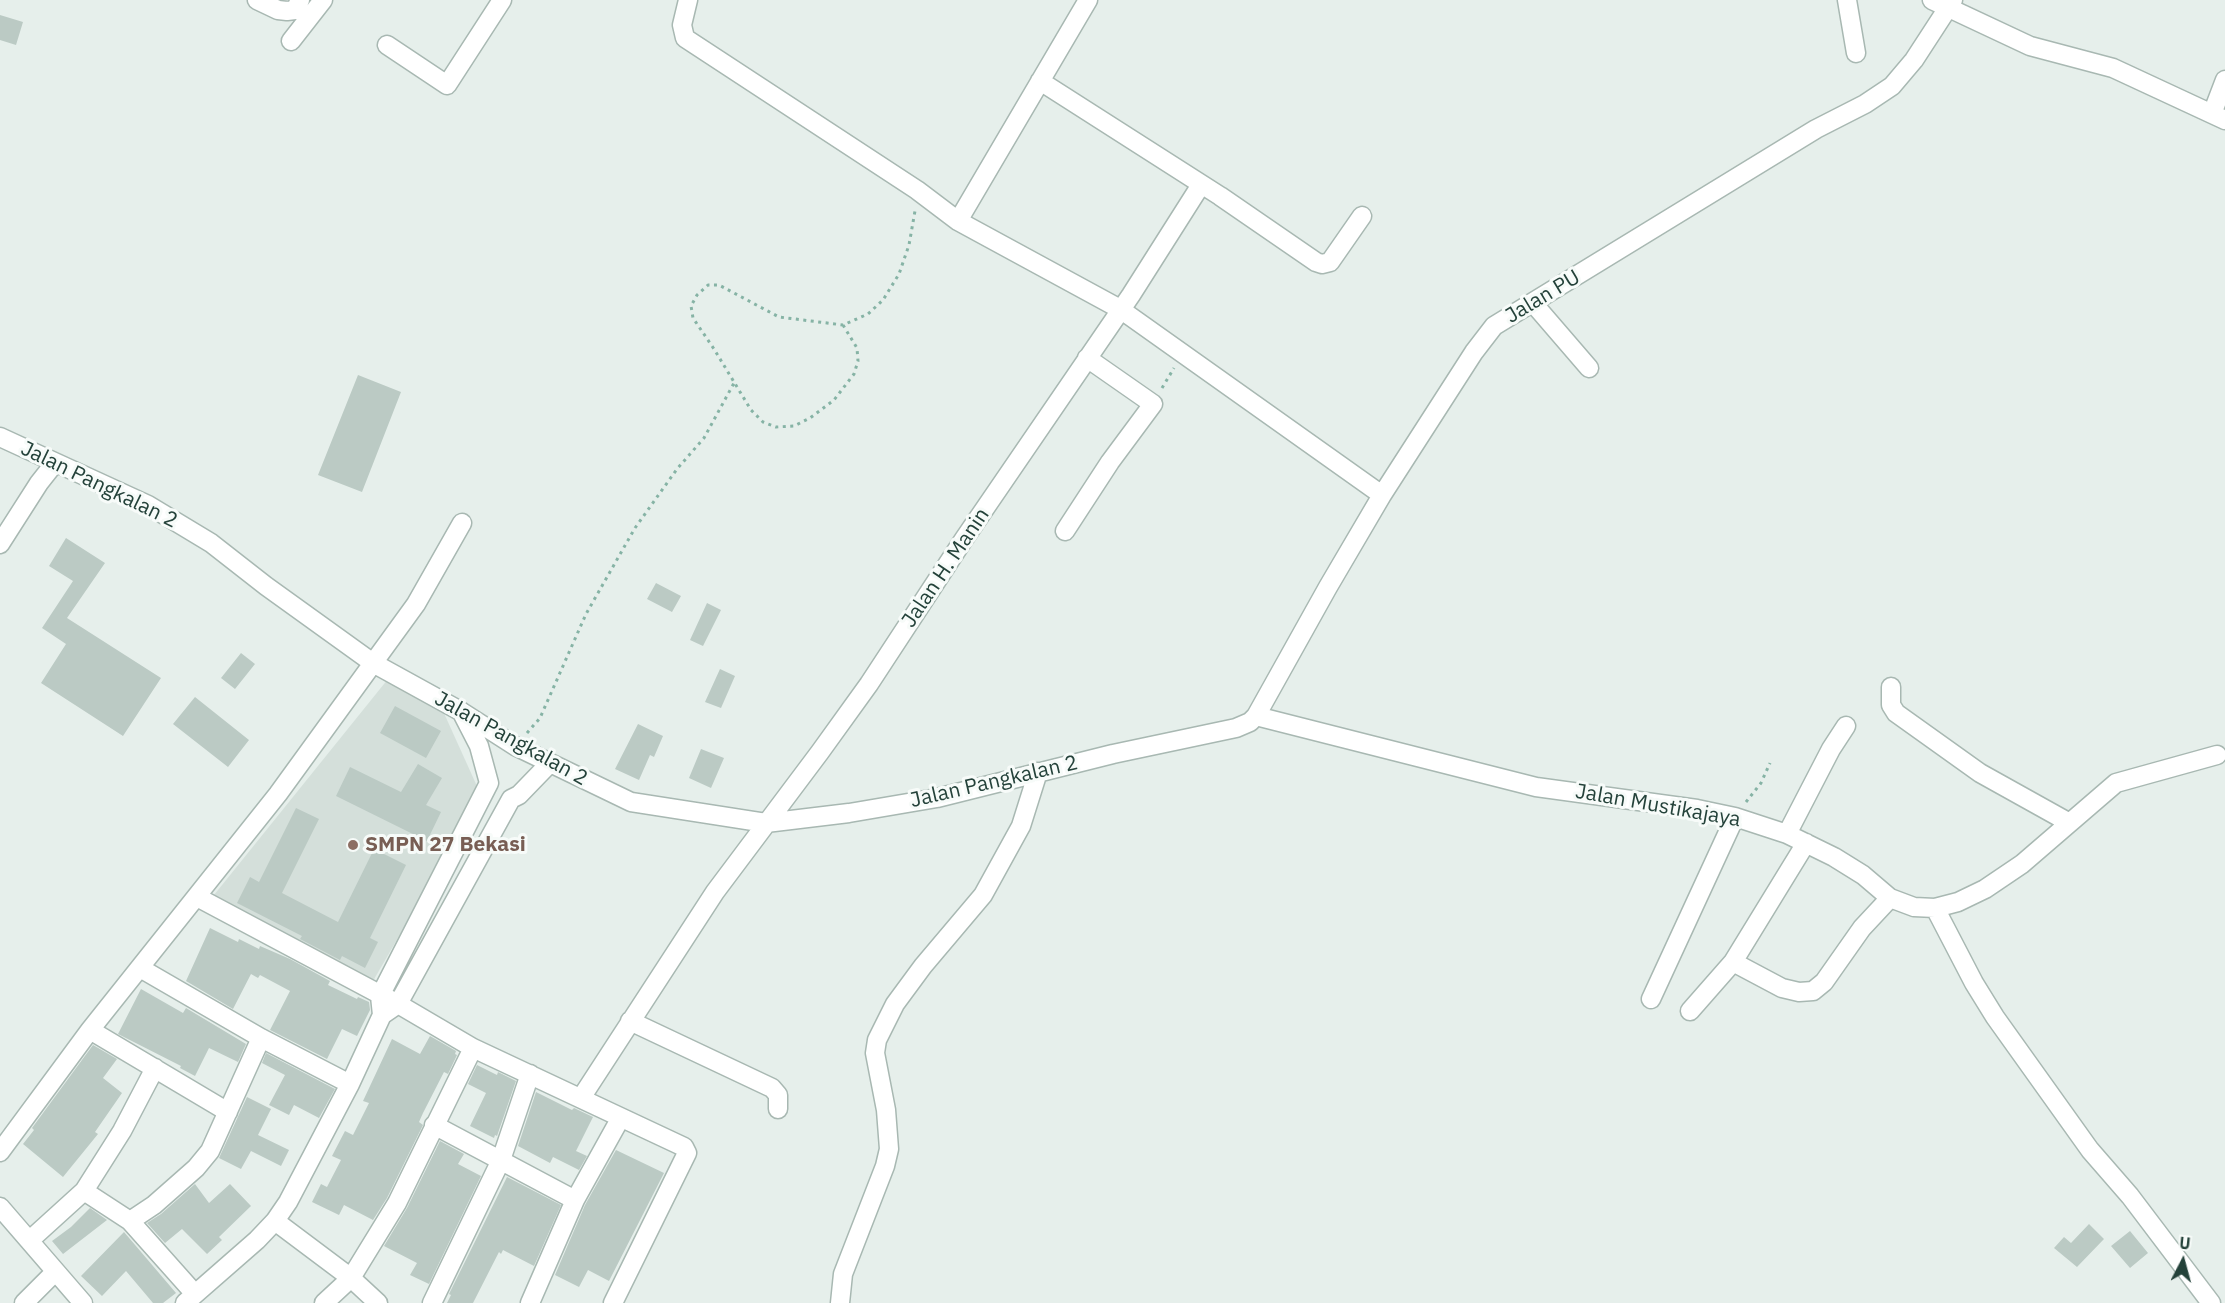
<!DOCTYPE html>
<style>
body{margin:0}
#map{position:relative;width:2225px;height:1303px;overflow:hidden;background:#e6efeb;font-family:"IBM Plex Sans",sans-serif}
canvas{display:block}
.north{position:absolute;left:2153px;top:1231px;width:60px;height:60px;-webkit-text-stroke:4px #f7fbf9;paint-order:stroke;rotate:6deg;font-size:16px;font-weight:700;line-height:24px;text-align:center;color:#24423a}
.north::after{content:'';display:block;margin:auto;width:21px;height:27px;background:#24423a;clip-path:polygon(50% 0,100% 100%,50% 72%,0 100%)}
</style>
<div id="map">
<canvas width="2225" height="1303"></canvas>
<div class="north">U</div>
</div>
<script>
const g = document.querySelector('canvas').getContext('2d');
g.lineJoin = 'round';
function fill(path, color) {
  g.fillStyle = color;
  g.fill(path, 'evenodd');
}
function poly(rows) {
  const path = new Path2D();
  for (const r of rows) {
    path.moveTo(r[0], r[1]);
    for (let i = 2; i < r.length; i += 2) path.lineTo(r[i], r[i + 1]);
  }
  return path;
}
function stroke(path, color, width, dash) {
  g.strokeStyle = color;
  g.lineWidth = width;
  g.lineCap = dash ? 'butt' : 'round';
  g.setLineDash(dash || []);
  g.stroke(path);
}
function label(font, color, halo, rows, align = 'center') {
  g.font = font + ' "IBM Plex Sans",sans-serif';
  g.lineWidth = 6;
  g.setLineDash([]);
  g.textBaseline = 'middle';
  g.strokeStyle = halo;
  g.fillStyle = color;
  for (const [text, x, y, turn = 0] of rows) {
    g.save();
    g.translate(x, y);
    g.rotate((+turn || 0) * Math.PI / 180);
    g.textAlign = isNaN(turn) ? turn : align;
    if (halo) g.strokeText(text, 0, 0);
    g.fillText(text, 0, 0);
    g.restore();
  }
}
const built = poly([
 [388,679,443,711,481,795,373,981,214,895]
]);
const building = poly([
 [0,15,23,22,16,45,0,40],
 [358,375,401,392,362,492,318,475],
 [66,538,105,563,67,618,161,678,123,736,41,683,66,644,42,628,73,581,49,566],
 [656,583,681,596,672,612,647,599],
 [707,603,721,610,703,646,690,640],
 [241,653,255,664,235,689,221,678],
 [720,669,735,676,721,708,705,702],
 [195,697,249,740,228,767,173,724],
 [395,706,441,731,426,758,380,733],
 [638,724,663,736,654,757,650,755,639,780,615,769],
 [701,749,724,758,711,788,689,778],
 [418,764,442,778,426,805,441,812,427,841,336,796,350,767,401,792],
 [296,808,319,819,282,893,338,922,374,849,406,865,370,938,378,942,365,968,342,956,340,960,300,939,302,936,237,903,250,877,259,882],
 [210,928,238,942,239,939,259,949,260,946,290,959,330,981,328,985,357,999,358,997,369,1002,370,1010,357,1036,342,1029,327,1059,270,1030,290,991,260,975,258,978,251,974,233,1009,186,981],
 [141,989,183,1013,186,1008,246,1044,238,1062,209,1048,195,1076,180,1068,181,1066,118,1034],
 [430,1036,456,1051,455,1054,457,1055,448,1074,444,1072,423,1113,419,1122,423,1125,387,1198,373,1220,344,1205,339,1215,312,1202,321,1184,327,1187,341,1160,332,1156,345,1131,353,1135,369,1103,363,1101,392,1039,420,1054],
 [93,1045,117,1059,103,1078,122,1093,95,1132,98,1134,63,1177,23,1144,34,1130,32,1128],
 [266,1053,335,1089,319,1118,294,1105,289,1115,269,1105,285,1075,262,1063],
 [477,1065,497,1075,498,1072,516,1081,497,1136,495,1135,494,1138,470,1126,486,1093,468,1084],
 [536,1092,572,1110,574,1108,593,1117,576,1151,587,1156,579,1170,553,1157,550,1163,518,1146],
 [247,1097,271,1109,258,1135,289,1150,281,1166,251,1151,241,1169,219,1158],
 [440,1141,464,1154,458,1164,481,1176,429,1284,410,1275,417,1263,384,1246,407,1208],
 [616,1150,664,1173,609,1281,588,1270,579,1287,555,1275,585,1205],
 [507,1177,561,1205,534,1266,503,1250,501,1254,499,1252,473,1303,447,1303,451,1295,449,1294],
 [195,1184,209,1203,230,1184,251,1206,219,1237,222,1240,207,1254,182,1229,165,1243,147,1223,161,1214],
 [90,1208,107,1220,63,1254,52,1241,71,1227],
 [2089,1224,2104,1239,2077,1267,2054,1248,2064,1237,2071,1243],
 [2130,1231,2148,1253,2130,1268,2111,1246],
 [124,1232,176,1293,163,1303,153,1303,126,1271,102,1296,81,1276]
]);
const path = poly([
 [843,325,857,348,858,361,854,374,834,400,810,418,794,426,776,427,763,422,751,410,714,349,693,318,691,306,697,295,708,285,719,285,779,317,843,325,868,314,883,300,899,274,909,245,915,211],
 [1162,388,1174,368],
 [527,733,540,718,586,614,635,528,677,469,704,438,734,383],
 [1746,802,1761,783,1770,763]
]);
const minor = poly([
 [257,0,278,10,287,11,295,10,300,0],
 [688,0,682,25,685,38,917,190,958,221,1120,309,1382,495],
 [1847,0,1856,53],
 [1932,0,2030,46,2113,68,2225,120],
 [291,41,323,0],
 [387,45,447,85,502,0],
 [1040,81,1220,196,1316,262,1322,264,1330,262,1362,216],
 [2212,114,2225,80],
 [958,221,1088,0],
 [1533,303,1589,368],
 [0,437,148,505,211,543,266,586,373,663,462,712,515,746,631,802,766,823,849,813,937,798,1113,754,1236,728,1250,722,1256,716,1328,587,1382,495,1474,352,1494,326,1816,129,1865,104,1892,86,1914,60,1953,0],
 [1065,531,1110,462,1153,404,1087,358],
 [0,544,39,483,54,464],
 [1891,687,1891,705,1896,713,1980,773,2068,822],
 [462,713,479,746,489,783,380,996,382,1015,398,1004,511,799,519,795,550,763],
 [1256,716,1536,787,1697,809,1735,817,1787,834,1834,857,1863,875,1890,898,1914,907,1935,908,1958,902,1985,889,2022,864,2116,783,2217,755],
 [1787,834,1831,749,1846,726],
 [197,897,398,1004,473,1048,684,1147,687,1153,613,1303],
 [1935,908,1974,983,1995,1017,2090,1150,2130,1196,2211,1303],
 [1733,962,1782,988,1799,992,1813,991,1824,982,1862,928,1890,898],
 [140,968,261,1038,350,1084],
 [1651,999,1735,817],
 [1690,1011,1733,962,1806,843],
 [630,1021,772,1088,778,1095,778,1109],
 [90,1030,228,1112],
 [581,1098,715,892,820,752,869,684,964,539,1131,295,1197,191],
 [434,1125,575,1200],
 [0,1152,90,1030,278,794,416,604,462,523],
 [84,1191,130,1221,195,1294],
 [0,1207,83,1303],
 [130,1221,154,1205,196,1168,210,1151,261,1038],
 [275,1221,351,1278,378,1303],
 [30,1240,84,1191,122,1131,155,1068],
 [24,1303,55,1272],
 [185,1303,257,1240,275,1221,288,1202,350,1084,382,1015],
 [324,1303,351,1278,397,1203,473,1048],
 [432,1303,501,1160,530,1074],
 [530,1303,575,1200,620,1119],
 [840,1303,843,1274,885,1166,889,1149,886,1110,875,1053,877,1040,895,1004,923,966,983,895,1021,826,1038,772]
]);
const markers = [
 [353,845,6,"#8d6e63"]
];
const streetNames = [
 ["Jalan PU",1543,297,-31],
 ["Jalan Pangkalan 2",99,485,26],
 ["Jalan H. Manin",946,568,-56],
 ["Jalan Pangkalan 2",511,739,29],
 ["Jalan Pangkalan 2",994,782,-13],
 ["Jalan Mustikajaya",1658,806,10]
];
const educationNames = [
 ["SMPN 27 Bekasi",365,845]
];
fill(built, '#d4dfda');
fill(building, '#bbcac4');
stroke(minor, '#a8b8b2', 21);
stroke(path, '#86b3a5', 3, [3, 4.5]);
stroke(minor, '#fff', 18);
for (const [x, y, r, color] of markers) {
  const dot = new Path2D();
  dot.arc(x, y, r, 0, 2 * Math.PI);
  g.fillStyle = color;
  g.fill(dot);
  stroke(dot, '#f7fbf9', 2);
}
label('21px', '#24423a', '#f7fbf9', streetNames);
label('bold 21px', '#785e54', '#f7fbf9', educationNames, 'left');
</script>
